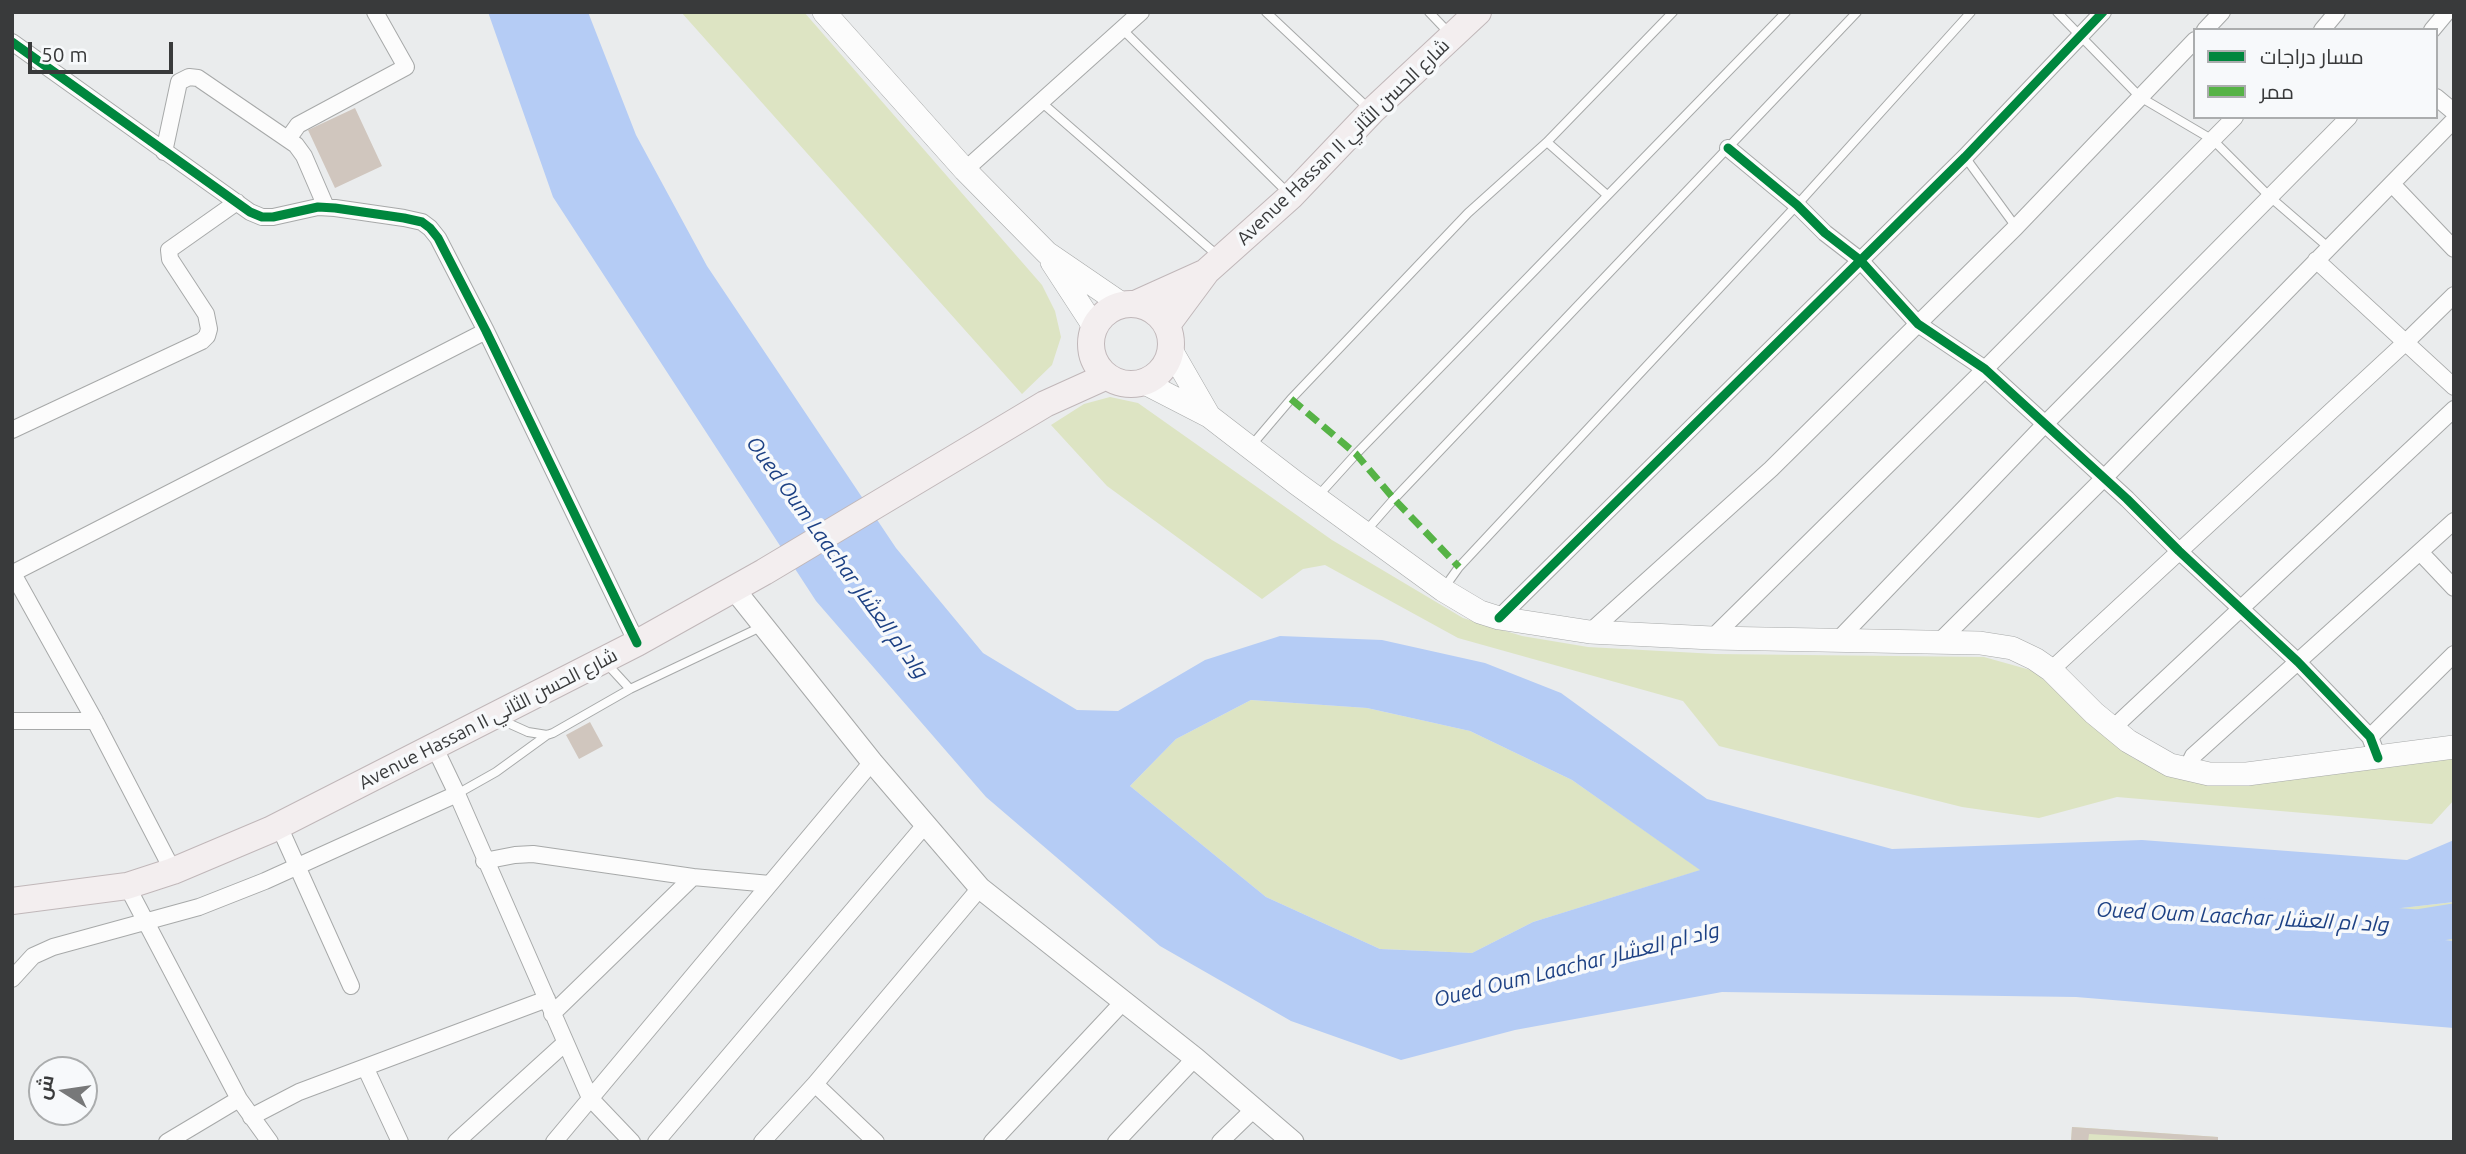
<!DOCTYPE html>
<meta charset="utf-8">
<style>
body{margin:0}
#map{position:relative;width:2466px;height:1154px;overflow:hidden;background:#eaeced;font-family:Ubuntu,Cairo,sans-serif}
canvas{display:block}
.frame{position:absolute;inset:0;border:14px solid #393a3b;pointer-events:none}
.legend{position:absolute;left:2193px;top:28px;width:245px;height:91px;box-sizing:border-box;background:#f7f9fb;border:2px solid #abadae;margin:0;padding:9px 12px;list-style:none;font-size:21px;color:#393a3b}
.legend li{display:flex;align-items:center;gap:14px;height:35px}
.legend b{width:35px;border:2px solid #abadae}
.north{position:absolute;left:28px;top:1056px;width:70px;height:70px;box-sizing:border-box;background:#f7f9fb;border:2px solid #abadae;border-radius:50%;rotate:282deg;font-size:19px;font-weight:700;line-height:28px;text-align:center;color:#393a3b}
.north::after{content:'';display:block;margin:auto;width:24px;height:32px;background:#777879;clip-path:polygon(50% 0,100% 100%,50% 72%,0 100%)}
.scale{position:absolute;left:28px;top:42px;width:145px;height:32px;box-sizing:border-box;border:4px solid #393a3b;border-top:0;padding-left:9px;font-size:21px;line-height:24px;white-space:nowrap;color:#393a3b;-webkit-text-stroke:5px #f7f9fb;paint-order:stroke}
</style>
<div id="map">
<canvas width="2466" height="1154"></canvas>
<div class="frame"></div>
<ul class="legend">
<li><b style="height:9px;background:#00873e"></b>مسار دراجات</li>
<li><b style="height:9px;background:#56b346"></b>ممر</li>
</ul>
<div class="north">ش</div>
<div class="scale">50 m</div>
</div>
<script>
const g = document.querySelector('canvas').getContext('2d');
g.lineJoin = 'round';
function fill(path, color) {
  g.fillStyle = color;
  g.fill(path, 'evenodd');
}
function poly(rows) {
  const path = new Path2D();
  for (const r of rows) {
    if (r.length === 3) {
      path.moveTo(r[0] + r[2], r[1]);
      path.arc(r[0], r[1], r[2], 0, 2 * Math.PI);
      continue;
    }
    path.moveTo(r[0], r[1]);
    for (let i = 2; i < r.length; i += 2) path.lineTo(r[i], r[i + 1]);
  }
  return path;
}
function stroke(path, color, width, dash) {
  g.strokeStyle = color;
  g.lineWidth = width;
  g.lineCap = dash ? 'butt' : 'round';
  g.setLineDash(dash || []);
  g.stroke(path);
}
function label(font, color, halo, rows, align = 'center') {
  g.font = font + ' Ubuntu,Cairo,sans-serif';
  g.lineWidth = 7;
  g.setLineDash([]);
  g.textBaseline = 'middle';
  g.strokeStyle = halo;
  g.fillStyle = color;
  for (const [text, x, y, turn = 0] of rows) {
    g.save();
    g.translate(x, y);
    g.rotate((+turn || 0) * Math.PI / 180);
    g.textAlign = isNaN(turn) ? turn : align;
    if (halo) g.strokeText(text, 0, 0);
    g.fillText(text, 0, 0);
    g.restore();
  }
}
const green = poly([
 [681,12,804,12,1042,285,1055,311,1061,337,1052,365,1022,394],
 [1110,397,1138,403,1332,540,1463,618,1522,636,1588,647,1716,654,1984,657,2034,671,2133,758,2168,774,2454,755,2454,800,2432,824,2117,797,2039,818,1962,807,1719,746,1683,701,1458,638,1325,565,1303,569,1262,599,1107,486,1051,425,1084,404],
 [1251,700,1367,708,1470,731,1572,780,1701,870,1533,922,1472,953,1380,949,1266,897,1130,786,1176,739],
 [2454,902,2454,941,2399,935,2302,919],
 [2072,1127,2218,1137,2218,1142,2071,1142]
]);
const water = poly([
 [488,12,588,12,636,135,707,266,896,548,983,653,1077,710,1118,711,1205,660,1280,636,1382,640,1485,663,1561,693,1707,799,1892,849,2142,840,2407,860,2454,840,2454,902,2305,919,2399,935,2454,941,2454,1028,2076,997,1722,992,1515,1030,1401,1060,1291,1021,1160,946,986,797,816,601,553,197],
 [1251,700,1367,708,1470,731,1572,780,1700,870,1533,922,1472,953,1380,949,1266,897,1130,786,1176,739]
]);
const river = poly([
 [2254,915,2417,927,2454,921]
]);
const building = poly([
 [355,108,382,166,335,188,308,130],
 [590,722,603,746,579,759,566,735],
 [2072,1127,2218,1137,2218,1142,2089,1134,2088,1142,2071,1141]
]);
const service = poly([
 [1266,12,1368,108],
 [1429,12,1449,33],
 [2057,12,2140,97,2213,140,2270,197,2328,247],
 [1123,30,1288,193],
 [1040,101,1217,255],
 [1547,142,1607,195],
 [1965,157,2016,227],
 [1251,446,1291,399,1468,213,1547,142,1673,12],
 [1318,496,1356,454,1786,12],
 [1366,531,1394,499,1857,12],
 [1444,588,1459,567,1797,205,1971,12],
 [630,689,763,626],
 [499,719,528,732,547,735,553,733,630,689,607,664],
 [457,794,496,772,547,735]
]);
const minor = poly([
 [2205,30,2222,12],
 [2322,30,2337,12],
 [2432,30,2447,12],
 [12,42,250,212,262,217,273,217,318,207,335,208,404,218,422,222,430,228,438,238,486,331,637,643],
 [2436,97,2454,112],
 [288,139,298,125,406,67,375,12],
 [1728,148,1797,205,1825,233,1860,260,1918,324,1985,369,2127,499,2179,551,2298,662,2370,737,2378,758],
 [164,152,179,82,189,77,198,78,296,145,304,156,326,207],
 [965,170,1141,12],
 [2392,184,2454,249],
 [2316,260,2454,387],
 [12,430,202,341,207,336,209,329,206,314,170,259,169,250,237,202],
 [2420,552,2454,588],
 [12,572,95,721,173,871],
 [13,573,486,331],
 [1499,618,1965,157,2103,12],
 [1590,632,1771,469,2016,227,2195,40],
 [1712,638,1985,369,2235,117],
 [1838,640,2046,423,2349,117],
 [1939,642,2104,478,2454,120],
 [2051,670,2407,341,2454,295],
 [12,721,95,721],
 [2112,729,2454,409],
 [2370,737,2454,654],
 [434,746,457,794,590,1098,632,1142],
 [2186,770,2193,756,2454,521],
 [279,826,351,986],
 [484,861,515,855,533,854,693,877],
 [127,886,239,1099,270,1142],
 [12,979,33,956,53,947,199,907,265,881,457,794],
 [552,1014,693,877,770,884],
 [366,1069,400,1142],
 [815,1084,876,1142],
 [251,1117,299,1092,547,999],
 [167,1142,239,1099],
 [456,1142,565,1043],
 [554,1142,872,762],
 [656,1142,925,825],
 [762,1142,815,1084,980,888],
 [992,1142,1123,1002],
 [1116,1142,1195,1058],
 [1220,1142,1254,1109]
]);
const tertiary = poly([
 [734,589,872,762,980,888,1195,1058,1293,1142]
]);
const secondary = poly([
 [824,12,965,170,1047,253,1123,305],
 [1052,262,1095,328],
 [1171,350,1209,416],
 [1143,382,1209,416,1296,483,1443,590,1480,612,1499,618,1590,632,1712,638,1980,643,2012,648,2035,659,2051,670,2094,713,2128,741,2170,765,2209,774,2247,774,2454,747]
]);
const primary = poly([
 [1135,304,1206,272],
 [1131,344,40],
 [1167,325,1207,271,1291,196,1372,111,1478,12],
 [12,901,127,886,173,871,270,830,637,643,764,572,1045,404,1107,376]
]);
const quiet = poly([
 [1291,399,1356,454,1394,499,1459,567]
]);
const cycleway = poly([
 [12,42,250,212,262,217,273,217,318,207,335,208,404,218,422,222,430,228,438,238,486,331,637,643],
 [1728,148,1797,205,1825,233,1860,260,1918,324,1985,369,2127,499,2179,551,2298,662,2370,737,2378,758],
 [1499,618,1965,157,2103,12]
]);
const streetNames = [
 ["Avenue Hassan II شارع الحسن الثاني",1343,142,-44],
 ["Avenue Hassan II شارع الحسن الثاني",488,719,-27]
];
const waterNames = [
 ["Oued Oum Laachar واد ام العشار",837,557,54],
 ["Oued Oum Laachar واد ام العشار",2242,917,3],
 ["Oued Oum Laachar واد ام العشار",1576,965,-14]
];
fill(green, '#dde4c3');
fill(water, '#b5ccf5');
stroke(river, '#b5ccf5', 35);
fill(building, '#d0c6be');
stroke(service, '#a7a9a9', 10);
stroke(minor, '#a7a9a9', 18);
stroke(tertiary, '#a7a9a9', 23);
stroke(secondary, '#a7a9a9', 24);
stroke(primary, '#c0b7b9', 28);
stroke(service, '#fcfcfc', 8);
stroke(minor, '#fcfcfc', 16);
stroke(tertiary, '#fcfcfc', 21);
stroke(secondary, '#fcfcfc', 23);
stroke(primary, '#f3eeef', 26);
stroke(quiet, '#56b346', 7, [14, 7]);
stroke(cycleway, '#00873e', 9);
label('19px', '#393a3b', '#f7f9fb', streetNames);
label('italic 21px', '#1d4184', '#f7f9fb', waterNames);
</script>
